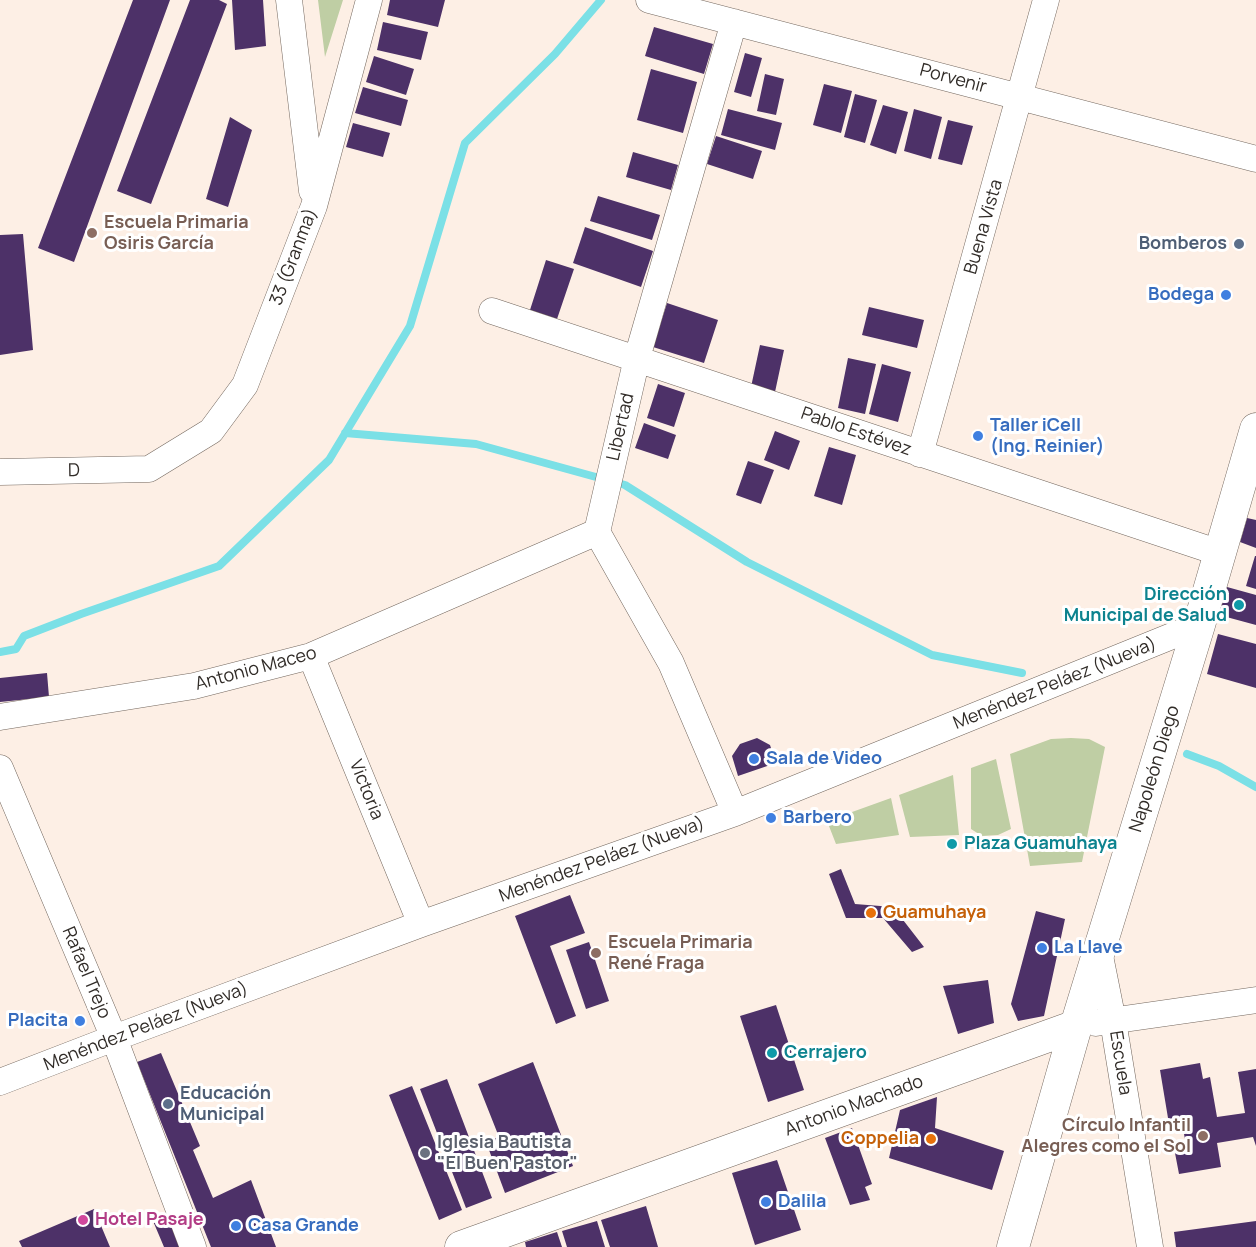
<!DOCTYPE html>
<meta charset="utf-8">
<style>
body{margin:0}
canvas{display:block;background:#fdefe5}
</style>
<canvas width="1256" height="1247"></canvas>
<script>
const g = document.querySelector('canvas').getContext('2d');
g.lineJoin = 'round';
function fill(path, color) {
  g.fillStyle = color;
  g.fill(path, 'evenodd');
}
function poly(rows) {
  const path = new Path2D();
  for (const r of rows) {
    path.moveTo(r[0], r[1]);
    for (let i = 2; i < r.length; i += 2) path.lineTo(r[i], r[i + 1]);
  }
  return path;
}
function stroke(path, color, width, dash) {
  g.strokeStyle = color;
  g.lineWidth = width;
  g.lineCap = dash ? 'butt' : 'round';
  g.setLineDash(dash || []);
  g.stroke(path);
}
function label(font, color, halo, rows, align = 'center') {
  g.font = font + ' Manrope,sans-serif';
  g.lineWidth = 6;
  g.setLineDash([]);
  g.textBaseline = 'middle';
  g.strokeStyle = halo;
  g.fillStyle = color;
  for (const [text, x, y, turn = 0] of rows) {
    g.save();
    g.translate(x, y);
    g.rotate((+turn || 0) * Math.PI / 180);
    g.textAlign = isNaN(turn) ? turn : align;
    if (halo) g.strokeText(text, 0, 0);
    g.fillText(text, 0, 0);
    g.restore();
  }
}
const green = poly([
 [318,0,343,0,325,57],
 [1071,738,1089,739,1105,747,1082,862,1030,866,1010,754,1051,739],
 [996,759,1011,829,998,835,982,836,971,829,971,768],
 [953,775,959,835,910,837,899,795],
 [891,798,899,835,836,844,827,821]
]);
const stream = poly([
 [345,433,476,444,625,485,747,562,932,655,1022,673],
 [0,652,16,649,24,636,81,614,219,566,329,460,410,326,465,143,555,54,601,0],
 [1187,754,1219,766,1256,787]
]);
const building = poly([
 [133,0,170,0,74,262,38,248],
 [190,0,219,0,227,4,151,204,117,191],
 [232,0,263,0,266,46,235,50],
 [390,0,445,0,438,27,387,15],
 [383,22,428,32,421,60,377,50],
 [654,27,713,44,704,74,645,56],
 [745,53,762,58,751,97,734,92],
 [374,56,414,69,406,95,366,82],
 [651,69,697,82,683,133,637,120],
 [765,74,784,79,776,115,757,111],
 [824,84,852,91,841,133,813,125],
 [363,87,408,100,401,126,355,113],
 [855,94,877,100,865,143,844,137],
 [883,105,908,112,896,154,870,145],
 [728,109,782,123,775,150,721,135],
 [914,109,942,117,931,159,904,151],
 [230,117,252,130,228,207,206,199],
 [948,120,973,126,962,165,938,159],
 [353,123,390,133,383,157,346,147],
 [716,136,762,151,753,179,707,164],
 [633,152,678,165,671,190,626,177],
 [598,196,660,215,652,240,590,221],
 [585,227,653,251,641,287,573,263],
 [23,234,33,350,0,355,0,235],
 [546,260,574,269,557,319,530,310],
 [667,303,718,320,704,363,653,347],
 [869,307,924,320,917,348,862,335],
 [760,345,784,350,775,392,751,387],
 [848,358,876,364,865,414,838,408],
 [882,364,911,372,898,422,869,414],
 [658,384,685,393,674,427,647,418],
 [644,423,676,435,668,459,635,448],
 [775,431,800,441,789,470,764,460],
 [829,447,856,455,842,505,814,496],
 [748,461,774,470,761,504,736,495],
 [1247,518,1256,520,1256,548,1240,542],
 [1255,556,1256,556,1256,589,1246,586],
 [1227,587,1256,595,1256,625,1219,615],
 [1218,634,1256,644,1256,688,1207,674],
 [47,673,49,697,0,702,0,678],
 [757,738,770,745,776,763,738,776,732,756,740,744],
 [841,869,855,904,893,907,924,947,912,952,883,918,846,918,829,874],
 [570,895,585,933,550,946,576,1016,556,1024,515,916],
 [1036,911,1065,919,1044,1016,1018,1021,1011,1004],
 [589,942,609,1001,586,1009,566,950],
 [988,980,994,1023,958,1034,943,986],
 [776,1005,804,1090,768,1102,740,1016],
 [161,1053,200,1146,193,1150,213,1198,251,1180,276,1247,211,1247,137,1062],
 [533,1062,573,1166,505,1193,486,1142,499,1137,478,1084],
 [1200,1063,1203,1079,1210,1077,1217,1117,1245,1113,1238,1072,1256,1069,1256,1146,1253,1137,1217,1143,1221,1167,1179,1174,1175,1153,1187,1151,1183,1128,1170,1130,1160,1070],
 [447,1079,492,1198,466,1208,420,1089],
 [412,1086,462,1210,439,1220,389,1095],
 [937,1097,935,1128,1004,1151,992,1190,889,1158,900,1110],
 [852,1128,872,1184,865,1187,870,1200,850,1205,825,1138],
 [777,1160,801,1230,755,1245,732,1173],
 [646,1206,658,1247,610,1247,601,1220],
 [94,1209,110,1247,22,1247,19,1241],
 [170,1214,183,1247,164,1247,153,1221],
 [597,1221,605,1247,567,1247,562,1231],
 [1256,1221,1256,1247,1176,1247,1174,1232],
 [557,1232,562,1247,526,1247,525,1242]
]);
const minor = poly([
 [289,0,312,191],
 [649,0,1256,159],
 [734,22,637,358,597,532,671,663,735,813],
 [492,311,1220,553],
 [920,454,1046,0],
 [0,472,149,469,211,431,245,385,314,206,369,0],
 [311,656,421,924],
 [0,717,194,686,311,656,597,532],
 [0,768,114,1038,193,1247],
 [1099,951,1113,1021,1150,1247],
 [1096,1023,1256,1000],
 [0,1082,114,1038,421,924,735,813,1199,625]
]);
const major = poly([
 [461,1247,1076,1026],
 [1013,1247,1076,1026,1199,625,1256,429]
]);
const markers = [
 [92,233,6,"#8d6e63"],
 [1239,244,6,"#5c6f8a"],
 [1226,295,6,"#3f7fe0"],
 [978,436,6,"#3f7fe0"],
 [1239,605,6,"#0f9aa8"],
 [754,759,6,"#3f7fe0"],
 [771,818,6,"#3f7fe0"],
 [952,844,6,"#0f9aa8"],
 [871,913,6,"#e8710a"],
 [1042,948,6,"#3f7fe0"],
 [596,953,6,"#8d6e63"],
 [80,1021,6,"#3f7fe0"],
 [772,1053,6,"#0f9aa8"],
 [168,1104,6,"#5c6f8a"],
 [1203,1136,6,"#8d6e63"],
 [931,1139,6,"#e8710a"],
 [425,1153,6,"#6b7280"],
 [766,1202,6,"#3f7fe0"],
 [83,1220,6,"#d1479c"],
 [236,1226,6,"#3f7fe0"]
];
const streetNames = [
 ["Porvenir",953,79,15],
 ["Buena Vista",984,227,-74],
 ["33 (Granma)",294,257,-69],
 ["Libertad",621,427,-77],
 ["Pablo Estévez",856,432,19],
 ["D",74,471,-1],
 ["Antonio Maceo",256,669,-15],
 ["Menéndez Peláez (Nueva)",1055,684,-22],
 ["Napoleón Diego",1155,769,-73],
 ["Victoria",366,790,68],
 ["Menéndez Peláez (Nueva)",602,860,-20],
 ["Rafael Trejo",86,973,67],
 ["Menéndez Peláez (Nueva)",146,1027,-21],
 ["Escuela",1120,1063,81],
 ["Antonio Machado",854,1106,-20]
];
const educationNames = [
 ["Escuela Primaria",104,223],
 ["Osiris García",104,244],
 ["Escuela Primaria",608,943],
 ["René Fraga",608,964],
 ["Círculo Infantil",1191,1126,"right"],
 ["Alegres como el Sol",1191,1147,"right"]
];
const serviceNames = [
 ["Bomberos",1227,244],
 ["Educación",180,1094,"left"],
 ["Municipal",180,1115,"left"]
];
const shopNames = [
 ["Bodega",1214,295,"right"],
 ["Taller iCell",990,426],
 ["(Ing. Reinier)",990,447],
 ["Sala de Video",766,759],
 ["Barbero",783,818],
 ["La Llave",1054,948],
 ["Placita",68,1021,"right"],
 ["Dalila",778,1202],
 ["Casa Grande",248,1226]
];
const cultureNames = [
 ["Dirección",1227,595,"right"],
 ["Municipal de Salud",1227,616,"right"],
 ["Plaza Guamuhaya",964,844],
 ["Cerrajero",784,1053]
];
const foodNames = [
 ["Guamuhaya",883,913],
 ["Coppelia",919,1139,"right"]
];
const worshipNames = [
 ["Iglesia Bautista",437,1143],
 ["\"El Buen Pastor\"",437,1164]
];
const hotelNames = [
 ["Hotel Pasaje",95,1220]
];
fill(green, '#bfcea4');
stroke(stream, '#7be0e6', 8);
fill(building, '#4d3168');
stroke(minor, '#74685f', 27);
stroke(major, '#74685f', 33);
stroke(minor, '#fff', 26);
stroke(major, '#fff', 32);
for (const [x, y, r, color] of markers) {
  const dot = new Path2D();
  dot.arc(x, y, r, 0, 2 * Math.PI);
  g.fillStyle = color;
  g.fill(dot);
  stroke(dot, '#fff', 2);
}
label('18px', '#312c28', '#fff', streetNames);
label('bold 18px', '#785e54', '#fff', educationNames, 'left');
label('bold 18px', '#4e5e75', '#fff', serviceNames, 'right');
label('bold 18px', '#366cbe', '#fff', shopNames, 'left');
label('bold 18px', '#0d838f', '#fff', cultureNames, 'left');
label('bold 18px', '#c56008', '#fff', foodNames, 'left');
label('bold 18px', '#5b616d', '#fff', worshipNames, 'left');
label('bold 18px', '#b23c85', '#fff', hotelNames, 'left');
</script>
